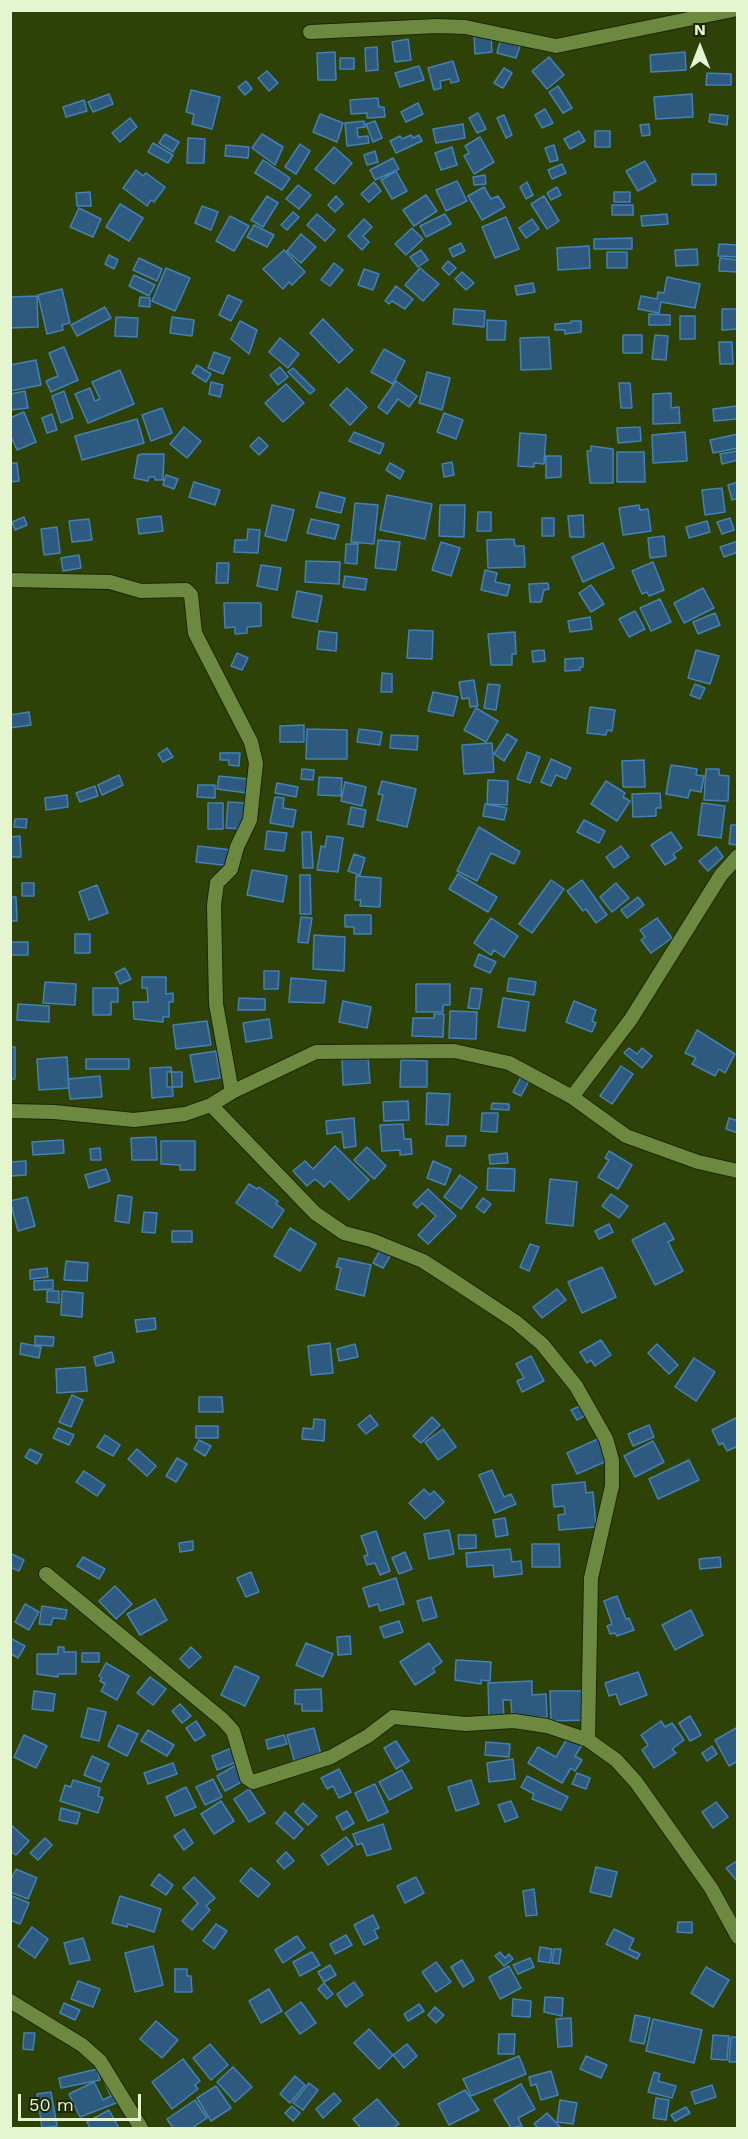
<!DOCTYPE html>
<style>
body{margin:0}
#map{position:relative;width:748px;height:2139px;overflow:hidden;background:#2e4207;font-family:"Work Sans",sans-serif}
canvas{display:block}
.frame{position:absolute;inset:0;border:12px solid #e4f5cf;pointer-events:none}
.north{position:absolute;left:670px;top:18px;width:60px;height:60px;-webkit-text-stroke:4px #1b2607;paint-order:stroke;rotate:0deg;font-size:16px;font-weight:700;line-height:24px;text-align:center;color:#e4f5cf}
.north::after{content:'';display:block;margin:auto;width:21px;height:27px;background:#e4f5cf;clip-path:polygon(50% 0,100% 100%,50% 72%,0 100%)}
.scale{position:absolute;left:18px;top:2094px;width:123px;height:27px;box-sizing:border-box;border:3px solid #e4f5cf;border-top:0;padding-left:8px;font-size:18px;line-height:21px;white-space:nowrap;color:#e4f5cf;-webkit-text-stroke:4px #1b2607;paint-order:stroke}
</style>
<div id="map">
<canvas width="748" height="2139"></canvas>
<div class="frame"></div>
<div class="north">N</div>
<div class="scale">50 m</div>
</div>
<script>
const g = document.querySelector('canvas').getContext('2d');
g.lineJoin = 'round';
function fill(path, color) {
  g.fillStyle = color;
  g.fill(path, 'evenodd');
}
function poly(rows) {
  const path = new Path2D();
  for (const r of rows) {
    path.moveTo(r[0], r[1]);
    for (let i = 2; i < r.length; i += 2) path.lineTo(r[i], r[i + 1]);
  }
  return path;
}
function stroke(path, color, width, dash) {
  g.strokeStyle = color;
  g.lineWidth = width;
  g.lineCap = dash ? 'butt' : 'round';
  g.setLineDash(dash || []);
  g.stroke(path);
}
const building = poly([
 [491,34,492,52,475,54,474,35,491,34],
 [501,37,521,43,516,58,497,53,501,37],
 [408,39,411,60,395,62,392,42,408,39],
 [377,47,378,70,366,71,365,48,377,47],
 [335,52,336,80,318,80,317,53,335,52],
 [685,52,686,70,651,72,650,55,685,52],
 [549,57,564,75,547,89,532,71,549,57],
 [340,58,354,58,354,69,340,69,340,58],
 [453,61,459,81,451,83,450,79,440,81,441,88,434,90,428,68,453,61],
 [419,66,424,80,400,87,395,73,419,66],
 [504,68,512,73,503,88,494,83,504,68],
 [267,71,278,83,269,91,258,78,267,71],
 [707,73,731,74,731,85,706,85,707,73],
 [246,81,252,89,245,95,238,87,246,81],
 [558,86,572,108,563,113,549,92,558,86],
 [191,90,220,97,212,129,192,124,194,114,186,112,191,90],
 [109,94,113,104,93,112,88,102,109,94],
 [692,94,693,117,656,119,654,97,692,94],
 [378,98,379,107,384,107,385,117,367,118,367,113,351,114,350,100,378,98],
 [84,100,87,111,66,117,63,107,84,100],
 [418,103,423,114,406,122,401,112,418,103],
 [545,109,553,123,542,128,535,115,545,109],
 [478,113,486,129,477,133,469,118,478,113],
 [320,114,343,123,337,142,313,132,320,114],
 [710,114,728,116,727,125,709,122,710,114],
 [504,115,512,135,506,138,497,118,504,115],
 [130,118,137,127,120,142,112,133,130,118],
 [364,121,365,127,357,128,358,137,368,136,369,143,347,146,345,123,364,121],
 [375,121,382,138,373,142,366,124,375,121],
 [463,124,465,138,436,143,433,129,463,124],
 [649,124,650,135,642,136,640,125,649,124],
 [579,131,585,141,570,149,564,139,579,131],
 [595,131,610,131,610,147,595,147,595,131],
 [165,134,179,142,173,152,159,143,165,134],
 [262,134,283,147,275,165,252,148,262,134],
 [411,135,413,138,419,135,422,141,396,153,390,141,400,136,402,139,411,135],
 [480,137,494,162,474,174,464,156,469,153,465,146,480,137],
 [188,138,205,139,204,163,187,163,188,138],
 [153,143,173,155,168,163,148,152,153,143],
 [300,144,310,151,296,174,285,167,300,144],
 [226,145,249,147,248,158,225,156,226,145],
 [554,145,558,160,550,162,545,148,554,145],
 [334,147,352,163,334,184,315,169,334,147],
 [452,147,457,165,441,170,435,153,452,147],
 [375,151,378,162,367,165,364,155,375,151],
 [393,158,399,169,375,180,370,170,393,158],
 [263,160,290,178,282,190,255,173,263,160],
 [645,161,656,181,638,191,626,171,645,161],
 [562,164,566,173,552,179,548,170,562,164],
 [136,170,143,176,146,173,165,187,154,202,151,200,147,206,123,188,136,170],
 [396,171,407,191,392,199,381,180,396,171],
 [692,174,716,174,716,185,692,185,692,174],
 [485,175,486,184,474,185,473,177,485,175],
 [457,181,467,201,446,211,436,190,457,181],
 [374,182,381,191,369,202,361,194,374,182],
 [527,182,533,195,526,199,520,187,527,182],
 [298,185,311,195,299,209,286,199,298,185],
 [484,187,491,199,498,196,505,207,482,220,468,196,484,187],
 [557,187,561,195,551,200,547,193,557,187],
 [90,192,91,206,77,206,76,193,90,192],
 [614,192,630,192,630,202,614,202,614,192],
 [426,195,437,211,414,226,403,210,426,195],
 [267,196,278,203,263,227,251,220,267,196],
 [336,196,343,204,335,212,328,205,336,196],
 [544,196,559,221,547,229,531,204,544,196],
 [120,204,143,218,129,241,106,227,120,204],
 [612,205,633,205,633,215,612,215,612,205],
 [202,206,218,212,211,230,195,223,202,206],
 [79,208,101,219,93,237,70,227,79,208],
 [293,212,299,217,287,230,281,225,293,212],
 [317,214,335,230,325,241,307,225,317,214],
 [445,214,451,224,426,237,420,226,445,214],
 [667,214,668,224,642,226,641,216,667,214],
 [230,216,249,226,234,251,216,241,230,216],
 [506,217,519,249,495,258,482,227,506,217],
 [364,219,372,227,363,236,369,242,362,250,348,236,364,219],
 [532,219,539,229,526,238,519,228,532,219],
 [254,225,274,235,267,247,247,237,254,225],
 [412,228,423,239,406,255,395,244,412,228],
 [301,234,316,247,301,263,287,251,301,234],
 [632,238,632,249,594,249,594,239,632,238],
 [461,243,465,251,453,257,449,249,461,243],
 [719,244,738,245,738,257,718,256,719,244],
 [589,246,590,268,558,270,557,248,589,246],
 [697,249,698,265,676,266,675,250,697,249],
 [284,250,305,272,292,285,289,282,283,289,263,269,284,250],
 [421,250,428,260,418,267,410,257,421,250],
 [607,252,627,252,627,268,607,268,607,252],
 [109,255,118,260,114,269,105,264,109,255],
 [139,258,162,269,157,281,133,270,139,258],
 [720,258,738,260,738,272,719,271,720,258],
 [448,261,456,268,449,275,442,268,448,261],
 [334,263,343,270,330,286,321,280,334,263],
 [166,268,190,278,175,311,152,301,166,268],
 [420,268,439,284,423,301,405,285,420,268],
 [364,269,379,274,373,290,358,285,364,269],
 [462,272,474,283,466,290,455,279,462,272],
 [134,275,155,285,149,296,129,286,134,275],
 [667,277,700,284,695,308,661,302,659,313,638,309,641,296,657,299,658,292,664,293,667,277],
 [533,283,535,292,517,295,515,286,533,283],
 [396,286,413,299,405,309,392,301,389,304,385,301,396,286],
 [62,289,70,323,62,325,63,330,47,334,38,295,62,289],
 [228,295,242,301,231,321,219,315,228,295],
 [37,296,38,327,10,328,10,297,37,296],
 [140,297,150,298,150,307,139,306,140,297],
 [105,307,111,318,77,336,71,325,105,307],
 [454,309,485,311,484,327,453,324,454,309],
 [722,309,738,309,738,329,722,330,722,309],
 [649,314,670,315,670,325,649,325,649,314],
 [680,316,695,316,695,339,680,339,680,316],
 [116,317,138,318,137,337,115,336,116,317],
 [172,317,194,320,192,336,170,333,172,317],
 [323,319,353,350,339,363,310,333,323,319],
 [487,320,506,321,505,340,487,340,487,320],
 [240,321,257,330,249,354,231,339,240,321],
 [571,321,581,321,581,332,565,334,565,330,555,330,555,324,571,323,571,321],
 [623,335,642,335,642,353,623,353,623,335],
 [655,335,668,336,666,360,652,359,655,335],
 [549,337,551,369,521,370,520,338,549,337],
 [280,338,299,354,288,368,269,352,280,338],
 [719,342,732,342,733,364,720,364,719,342],
 [64,347,78,380,51,392,46,381,58,376,49,353,64,347],
 [384,349,405,361,393,384,371,372,384,349],
 [214,352,230,358,223,374,208,368,214,352],
 [36,360,41,385,10,391,10,365,36,360],
 [197,365,211,374,206,382,192,373,197,365],
 [280,367,288,377,278,385,270,375,280,367],
 [293,368,315,390,310,394,288,372,293,368],
 [120,370,134,404,88,423,75,394,90,388,95,401,100,399,92,382,120,370],
 [427,372,450,378,442,410,419,403,427,372],
 [396,381,417,396,409,407,398,399,387,414,378,407,396,381],
 [211,382,223,385,220,397,209,394,211,382],
 [619,383,630,383,632,408,621,408,619,383],
 [286,384,304,403,283,422,265,403,286,384],
 [347,388,367,407,350,425,330,405,347,388],
 [25,391,28,408,10,410,10,394,25,391],
 [64,391,73,418,61,423,52,396,64,391],
 [671,393,671,408,679,407,680,423,653,424,653,394,671,393],
 [737,406,738,419,714,421,713,409,737,406],
 [162,408,172,433,151,441,142,415,162,408],
 [24,412,36,442,17,450,10,434,10,418,24,412],
 [444,413,463,420,456,439,437,432,444,413],
 [52,414,57,430,47,433,42,418,52,414],
 [137,419,144,443,82,460,75,436,137,419],
 [184,427,201,441,187,458,170,444,184,427],
 [640,427,641,441,618,443,617,428,640,427],
 [354,432,384,444,380,454,349,441,354,432],
 [685,432,687,461,653,463,652,435,685,432],
 [520,433,546,435,544,464,534,463,534,467,518,466,520,433],
 [738,434,738,448,713,453,710,440,738,434],
 [259,437,268,446,259,455,250,446,259,437],
 [591,446,613,449,613,483,590,483,587,451,591,451,591,446],
 [737,451,738,460,722,464,720,454,737,451],
 [617,452,644,452,645,482,617,482,617,452],
 [143,454,164,454,163,480,155,480,155,477,149,477,148,481,134,478,138,455,143,454],
 [546,456,561,456,561,477,546,478,546,456],
 [452,462,454,475,444,477,442,464,452,462],
 [10,463,17,463,19,481,10,482,10,463],
 [390,463,404,471,400,479,386,470,390,463],
 [166,475,178,479,174,489,163,485,166,475],
 [194,482,220,490,215,505,189,497,194,482],
 [738,482,738,498,732,500,728,485,738,482],
 [722,488,725,512,705,515,702,490,722,488],
 [320,492,345,498,341,513,316,507,320,492],
 [387,495,432,504,425,539,380,530,387,495],
 [355,503,378,505,374,544,351,542,355,503],
 [272,505,294,510,286,541,265,536,272,505],
 [440,505,465,505,464,537,439,536,440,505],
 [639,505,640,510,648,509,651,531,623,535,619,508,639,505],
 [478,512,491,512,491,531,477,531,478,512],
 [583,515,584,537,570,537,568,516,583,515],
 [161,516,163,531,139,534,137,519,161,516],
 [24,517,27,525,15,530,12,522,24,517],
 [542,518,554,518,554,536,542,536,542,518],
 [730,518,734,530,722,534,717,522,730,518],
 [89,519,92,540,72,542,69,521,89,519],
 [311,519,339,525,335,539,307,533,311,519],
 [707,521,710,532,689,538,686,527,707,521],
 [57,527,60,553,44,555,41,529,57,527],
 [248,529,260,530,258,553,234,552,235,540,247,540,248,529],
 [664,536,666,556,650,558,648,538,664,536],
 [514,539,515,546,524,546,525,567,488,568,487,540,514,539],
 [378,540,400,542,396,570,375,568,378,540],
 [738,541,738,552,724,557,720,547,738,541],
 [441,542,460,548,451,576,432,570,441,542],
 [603,543,614,568,583,582,572,557,603,543],
 [346,544,358,544,357,564,345,563,346,544],
 [79,555,81,568,63,571,61,558,79,555],
 [306,561,340,562,339,584,305,582,306,561],
 [653,562,664,590,649,596,647,592,642,594,632,571,653,562],
 [217,563,229,563,228,583,216,583,217,563],
 [261,565,281,568,277,590,257,586,261,565],
 [485,570,497,573,495,582,510,585,507,596,481,590,485,570],
 [345,576,367,579,365,590,343,587,345,576],
 [548,583,549,589,544,590,541,602,530,602,529,584,548,583],
 [591,585,604,604,591,612,579,593,591,585],
 [703,588,714,608,684,623,674,603,703,588],
 [297,591,322,596,317,622,292,617,297,591],
 [660,599,671,622,651,631,640,608,660,599],
 [224,603,261,603,261,626,247,627,247,633,235,634,235,627,225,628,224,603],
 [635,611,645,629,629,637,619,619,635,611],
 [715,613,720,625,698,634,693,622,715,613],
 [590,617,592,629,570,632,568,621,590,617],
 [409,630,433,631,432,659,407,658,409,630],
 [319,631,337,633,336,651,317,649,319,631],
 [515,632,516,654,512,654,512,665,491,665,488,634,515,632],
 [544,650,545,661,533,662,532,651,544,650],
 [696,650,719,656,710,684,688,678,696,650],
 [237,653,248,658,242,670,231,666,237,653],
 [583,658,583,667,580,667,580,670,565,671,565,659,583,658],
 [382,673,392,674,392,692,381,692,382,673],
 [474,680,478,706,470,707,469,698,462,699,459,682,474,680],
 [488,684,500,685,496,710,484,708,488,684],
 [695,684,705,688,700,699,690,695,695,684],
 [433,692,458,697,453,716,428,711,433,692],
 [590,707,615,710,612,731,607,730,606,735,587,733,590,707],
 [476,708,498,721,486,742,464,730,476,708],
 [29,712,31,725,10,728,10,715,29,712],
 [304,725,304,742,280,742,280,726,304,725],
 [307,729,347,730,347,759,306,759,307,729],
 [359,729,382,732,380,745,357,742,359,729],
 [507,734,517,740,504,761,494,754,507,734],
 [391,735,418,736,417,750,390,748,391,735],
 [492,743,494,772,464,774,462,745,492,743],
 [167,748,173,757,163,762,158,754,167,748],
 [527,752,540,757,530,783,517,779,527,752],
 [220,753,240,753,239,766,229,765,229,760,220,760,220,753],
 [551,759,571,768,566,779,556,775,551,786,541,782,551,759],
 [644,760,645,787,623,787,622,761,644,760],
 [671,765,697,769,696,775,704,776,701,792,690,790,688,798,666,794,671,765],
 [302,769,314,770,313,780,301,779,302,769],
 [706,769,719,769,719,775,729,776,728,801,704,800,706,769],
 [119,775,123,785,102,795,98,785,119,775],
 [219,776,248,779,247,793,217,789,219,776],
 [319,777,342,778,341,796,318,795,319,777],
 [488,780,508,781,507,805,487,804,488,780],
 [382,781,416,789,407,827,377,820,383,795,378,794,382,781],
 [606,781,625,793,623,797,630,801,617,821,591,804,606,781],
 [345,782,366,787,362,806,341,801,345,782],
 [277,783,298,787,296,797,275,793,277,783],
 [198,785,215,785,215,798,197,797,198,785],
 [95,786,98,796,80,802,76,793,95,786],
 [660,793,661,808,656,808,656,816,633,817,632,794,660,793],
 [67,795,68,807,46,810,45,798,67,795],
 [275,797,284,798,283,808,296,810,293,827,270,823,275,797],
 [228,802,246,803,244,829,226,828,228,802],
 [208,803,223,803,223,829,208,829,208,803],
 [702,803,725,806,721,838,698,835,702,803],
 [485,804,507,808,504,820,483,816,485,804],
 [351,807,366,810,363,827,348,824,351,807],
 [15,819,27,819,26,828,14,827,15,819],
 [584,820,605,831,599,843,577,832,584,820],
 [731,825,738,825,738,845,729,844,731,825],
 [479,827,520,852,514,864,491,853,477,881,457,871,479,827],
 [267,831,287,833,284,851,265,849,267,831],
 [302,832,311,832,313,868,303,868,302,832],
 [671,832,682,848,673,854,676,858,665,865,651,845,671,832],
 [20,836,21,857,10,857,10,837,20,836],
 [327,836,343,838,338,872,317,870,321,846,325,847,327,836],
 [198,846,232,850,231,866,196,862,198,846],
 [621,846,629,857,614,868,606,857,621,846],
 [716,847,723,857,708,871,699,861,716,847],
 [354,854,365,858,360,875,348,871,354,854],
 [252,870,287,876,283,902,247,895,252,870],
 [458,874,497,897,488,912,449,889,458,874],
 [300,875,310,875,311,914,300,914,300,875],
 [356,876,381,878,380,907,360,906,361,900,355,900,356,876],
 [551,880,564,889,532,933,519,924,551,880],
 [582,880,607,915,596,923,586,909,583,911,567,891,582,880],
 [22,883,34,883,34,896,22,896,22,883],
 [616,883,629,898,612,912,600,897,616,883],
 [97,885,108,913,89,920,79,892,97,885],
 [10,897,16,897,17,921,10,921,10,897],
 [638,897,644,905,627,918,621,910,638,897],
 [345,915,371,915,371,934,354,934,354,927,345,927,345,915],
 [301,917,312,918,308,943,298,942,301,917],
 [491,918,518,936,504,957,494,950,491,955,474,943,491,918],
 [657,918,672,938,651,953,641,940,645,937,640,930,657,918],
 [75,934,90,934,90,953,75,953,75,934],
 [314,935,345,937,344,971,313,969,314,935],
 [10,942,28,942,28,955,10,955,10,942],
 [479,954,496,962,490,973,474,966,479,954],
 [125,968,131,979,120,984,115,973,125,968],
 [264,971,279,971,278,989,264,989,264,971],
 [142,977,166,977,166,994,173,993,173,1002,169,1002,169,1017,163,1017,163,1022,134,1019,133,1002,148,1002,147,988,142,988,142,977],
 [291,978,326,981,324,1003,289,1002,291,978],
 [509,978,536,982,534,995,507,991,509,978],
 [45,982,76,984,75,1005,43,1003,45,982],
 [416,984,450,984,450,1005,443,1005,443,1012,416,1012,416,984],
 [93,988,118,988,118,1002,111,1002,111,1015,93,1015,93,988],
 [471,988,482,989,479,1009,468,1008,471,988],
 [239,998,265,999,265,1010,238,1010,239,998],
 [503,998,529,1002,525,1031,498,1027,503,998],
 [343,1001,371,1007,367,1028,339,1022,343,1001],
 [574,1001,596,1010,592,1021,596,1023,592,1032,566,1022,574,1001],
 [18,1004,49,1006,49,1022,17,1020,18,1004],
 [450,1011,477,1012,476,1039,449,1038,450,1011],
 [434,1014,444,1014,443,1037,412,1036,413,1018,434,1018,434,1014],
 [269,1019,272,1038,246,1042,243,1023,269,1019],
 [207,1021,211,1045,176,1049,173,1025,207,1021],
 [697,1030,735,1054,725,1073,719,1069,715,1076,692,1064,696,1058,685,1053,697,1030],
 [10,1047,15,1047,15,1079,10,1079,10,1047],
 [629,1048,637,1054,642,1048,652,1056,642,1068,624,1053,629,1048],
 [216,1051,220,1078,195,1082,190,1055,216,1051],
 [368,1056,370,1083,343,1085,342,1058,368,1056],
 [67,1057,69,1088,39,1090,37,1059,67,1057],
 [86,1059,129,1059,129,1069,86,1069,86,1059],
 [401,1060,427,1061,427,1087,400,1087,401,1060],
 [621,1066,633,1074,612,1104,600,1096,621,1066],
 [171,1067,173,1096,152,1098,150,1068,171,1067],
 [167,1072,182,1072,182,1087,167,1087,167,1072],
 [100,1076,102,1097,70,1099,68,1079,100,1076],
 [521,1077,529,1081,521,1096,513,1092,521,1077],
 [427,1093,450,1094,448,1125,426,1124,427,1093],
 [408,1101,409,1120,384,1121,383,1102,408,1101],
 [492,1103,509,1104,509,1110,491,1109,492,1103],
 [482,1113,498,1113,497,1132,481,1131,482,1113],
 [354,1118,356,1146,344,1148,342,1132,327,1134,326,1121,354,1118],
 [729,1118,738,1121,738,1133,726,1129,729,1118],
 [403,1124,404,1139,411,1139,412,1154,400,1155,400,1150,382,1151,380,1125,403,1124],
 [447,1136,466,1136,465,1146,446,1146,447,1136],
 [156,1137,157,1160,132,1160,131,1138,156,1137],
 [63,1140,64,1153,33,1155,32,1142,63,1140],
 [161,1141,195,1141,195,1170,180,1170,180,1165,161,1164,161,1141],
 [335,1146,369,1180,349,1200,330,1181,324,1187,315,1179,307,1186,293,1171,305,1161,313,1169,335,1146],
 [367,1147,386,1166,374,1179,354,1160,367,1147],
 [100,1148,101,1160,91,1160,90,1149,100,1148],
 [609,1151,632,1165,618,1189,598,1177,609,1160,605,1158,609,1151],
 [507,1153,508,1163,490,1164,489,1155,507,1153],
 [26,1161,26,1175,10,1176,10,1162,26,1161],
 [433,1161,451,1169,445,1185,427,1178,433,1161],
 [488,1168,515,1169,514,1191,487,1190,488,1168],
 [106,1169,110,1181,89,1188,85,1175,106,1169],
 [460,1175,477,1187,461,1209,444,1197,460,1175],
 [550,1179,577,1182,573,1226,546,1223,550,1179],
 [249,1184,257,1189,259,1187,278,1201,276,1204,284,1210,272,1228,236,1203,249,1184],
 [428,1189,456,1216,428,1244,418,1235,436,1216,422,1203,417,1208,413,1204,428,1189],
 [611,1194,628,1206,619,1218,602,1206,611,1194],
 [118,1195,132,1197,129,1223,115,1221,118,1195],
 [27,1197,35,1226,18,1231,10,1201,27,1197],
 [483,1198,491,1204,484,1213,476,1207,483,1198],
 [144,1212,157,1213,155,1233,142,1232,144,1212],
 [665,1223,674,1239,668,1242,683,1271,655,1285,632,1240,665,1223],
 [609,1224,613,1232,599,1239,595,1231,609,1224],
 [290,1228,316,1244,300,1271,274,1256,290,1228],
 [172,1231,192,1231,192,1242,172,1242,172,1231],
 [530,1244,539,1247,529,1271,520,1267,530,1244],
 [383,1245,393,1251,383,1268,373,1263,383,1245],
 [339,1258,371,1265,364,1296,336,1289,341,1268,336,1267,339,1258],
 [66,1261,88,1263,87,1281,64,1280,66,1261],
 [602,1267,616,1297,582,1313,568,1282,602,1267],
 [47,1268,48,1277,30,1279,30,1270,47,1268],
 [53,1280,53,1289,34,1290,34,1281,53,1280],
 [557,1289,566,1300,542,1318,533,1307,557,1289],
 [47,1291,59,1291,59,1303,47,1302,47,1291],
 [62,1291,83,1293,82,1317,61,1315,62,1291],
 [155,1318,156,1329,137,1332,135,1320,155,1318],
 [35,1336,54,1337,53,1346,35,1345,35,1336],
 [601,1340,611,1355,595,1366,591,1360,587,1363,580,1352,601,1340],
 [21,1343,41,1347,39,1358,20,1354,21,1343],
 [330,1343,333,1373,311,1375,308,1346,330,1343],
 [355,1344,358,1357,339,1361,337,1349,355,1344],
 [657,1344,678,1365,669,1374,648,1353,657,1344],
 [112,1352,114,1362,96,1366,94,1357,112,1352],
 [531,1356,544,1381,522,1392,517,1381,524,1378,516,1364,531,1356],
 [694,1358,715,1372,696,1401,675,1387,694,1358],
 [85,1367,87,1391,57,1393,56,1369,85,1367],
 [72,1395,83,1400,71,1427,59,1422,72,1395],
 [199,1397,222,1397,223,1412,199,1412,199,1397],
 [580,1406,586,1415,577,1420,571,1410,580,1406],
 [370,1415,378,1425,366,1434,358,1425,370,1415],
 [432,1417,440,1425,421,1443,413,1436,432,1417],
 [738,1417,738,1446,727,1451,723,1443,719,1445,712,1430,738,1417],
 [314,1419,325,1420,324,1441,302,1439,303,1428,313,1429,314,1419],
 [649,1425,654,1437,633,1446,628,1434,649,1425],
 [196,1426,218,1426,218,1438,196,1438,196,1426],
 [58,1428,74,1435,69,1445,53,1438,58,1428],
 [443,1429,456,1447,438,1460,425,1442,443,1429],
 [105,1435,120,1445,113,1456,97,1447,105,1435],
 [600,1438,609,1460,577,1474,567,1453,600,1438],
 [199,1440,211,1446,205,1456,194,1449,199,1440],
 [653,1441,664,1462,635,1477,624,1456,653,1441],
 [30,1449,42,1455,37,1464,25,1457,30,1449],
 [137,1449,156,1466,147,1476,128,1459,137,1449],
 [177,1458,187,1464,176,1482,166,1476,177,1458],
 [689,1460,699,1480,658,1499,649,1479,689,1460],
 [492,1470,504,1497,511,1494,516,1504,495,1513,479,1475,492,1470],
 [84,1471,105,1485,97,1496,76,1482,84,1471],
 [585,1482,586,1493,593,1492,596,1527,559,1530,558,1515,565,1514,564,1506,554,1507,552,1485,585,1482],
 [424,1489,430,1495,434,1491,444,1502,425,1519,409,1503,424,1489],
 [505,1518,508,1535,496,1537,493,1520,505,1518],
 [449,1530,454,1554,429,1559,424,1534,449,1530],
 [376,1531,390,1571,380,1575,375,1563,367,1565,364,1556,368,1555,361,1536,376,1531],
 [458,1535,476,1535,476,1548,459,1549,458,1535],
 [193,1541,193,1550,180,1552,179,1543,193,1541],
 [532,1544,559,1544,560,1567,532,1567,532,1544],
 [510,1549,512,1562,521,1561,522,1574,494,1577,493,1565,467,1567,466,1553,510,1549],
 [405,1552,412,1569,399,1574,392,1558,405,1552],
 [10,1553,24,1560,19,1571,10,1567,10,1553],
 [83,1557,105,1569,99,1579,77,1566,83,1557],
 [720,1557,721,1567,700,1569,699,1559,720,1557],
 [251,1572,259,1592,246,1597,237,1578,251,1572],
 [396,1578,404,1604,380,1611,378,1604,369,1607,363,1588,396,1578],
 [115,1586,132,1604,116,1619,99,1601,115,1586],
 [617,1596,626,1619,629,1618,634,1630,617,1636,615,1633,610,1634,607,1626,612,1624,604,1601,617,1596],
 [431,1597,437,1617,423,1621,417,1601,431,1597],
 [155,1599,167,1620,140,1635,127,1614,155,1599],
 [25,1604,39,1612,29,1630,15,1622,25,1604],
 [42,1606,67,1610,65,1619,53,1618,51,1625,39,1624,42,1606],
 [691,1610,703,1635,675,1650,662,1625,691,1610],
 [399,1621,403,1632,384,1638,380,1627,399,1621],
 [350,1636,351,1654,338,1655,337,1637,350,1636],
 [10,1638,25,1646,18,1658,10,1653,10,1638],
 [306,1643,333,1654,323,1677,296,1665,306,1643],
 [429,1643,442,1662,433,1668,435,1672,415,1685,400,1662,429,1643],
 [58,1647,64,1647,64,1652,76,1652,76,1674,58,1674,58,1677,37,1674,37,1654,58,1654,58,1647],
 [191,1647,201,1657,189,1668,180,1659,191,1647],
 [82,1653,99,1653,99,1662,82,1662,82,1653],
 [456,1660,491,1662,490,1681,481,1680,481,1684,455,1680,456,1660],
 [106,1663,129,1676,117,1700,101,1691,105,1684,100,1681,102,1678,99,1676,106,1663],
 [235,1666,259,1677,245,1706,221,1695,235,1666],
 [638,1672,647,1695,620,1705,616,1694,609,1696,605,1683,638,1672],
 [150,1677,166,1689,153,1705,137,1693,150,1677],
 [532,1681,532,1695,546,1694,547,1717,512,1718,511,1700,503,1700,504,1718,489,1719,488,1683,532,1681],
 [321,1689,322,1711,302,1711,302,1704,295,1704,295,1690,321,1689],
 [34,1691,55,1694,53,1711,32,1709,34,1691],
 [550,1691,586,1691,587,1720,551,1721,550,1691],
 [180,1704,191,1716,182,1723,172,1711,180,1704],
 [88,1708,106,1712,99,1741,81,1737,88,1708],
 [690,1716,701,1735,690,1741,679,1723,690,1716],
 [196,1721,205,1735,195,1741,186,1728,196,1721],
 [661,1721,665,1727,672,1723,684,1740,672,1749,676,1753,654,1768,642,1750,648,1745,641,1735,661,1721],
 [118,1725,138,1734,127,1756,108,1746,118,1725],
 [738,1727,738,1761,729,1766,715,1740,738,1727],
 [314,1728,322,1759,296,1767,287,1735,314,1728],
 [148,1730,174,1745,167,1756,141,1741,148,1730],
 [24,1735,47,1746,36,1768,14,1757,24,1735],
 [284,1735,287,1744,268,1749,266,1740,284,1735],
 [568,1737,582,1745,575,1756,582,1760,575,1771,571,1768,562,1783,528,1763,538,1747,556,1757,568,1737],
 [396,1741,409,1761,396,1769,384,1748,396,1741],
 [486,1742,510,1744,509,1757,485,1755,486,1742],
 [712,1746,717,1754,707,1761,702,1753,712,1746],
 [234,1747,239,1761,217,1770,212,1756,234,1747],
 [92,1756,109,1764,101,1782,84,1775,92,1756],
 [513,1759,515,1779,489,1782,487,1763,513,1759],
 [173,1763,177,1774,148,1784,144,1773,173,1763],
 [238,1764,247,1779,225,1791,217,1776,238,1764],
 [339,1769,351,1792,339,1798,333,1786,327,1789,321,1778,339,1769],
 [402,1770,412,1788,389,1800,379,1782,402,1770],
 [577,1773,590,1778,586,1789,572,1784,577,1773],
 [527,1776,568,1797,561,1810,532,1799,534,1794,521,1787,527,1776],
 [213,1779,222,1797,205,1805,196,1787,213,1779],
 [73,1780,100,1788,98,1796,103,1798,98,1813,60,1801,65,1785,71,1787,73,1780],
 [471,1780,479,1804,456,1811,448,1787,471,1780],
 [375,1784,388,1812,368,1821,355,1793,375,1784],
 [186,1787,196,1807,175,1816,166,1797,186,1787],
 [249,1789,265,1813,249,1822,234,1799,249,1789],
 [221,1801,234,1821,214,1834,201,1814,221,1801],
 [511,1801,518,1817,505,1822,498,1805,511,1801],
 [716,1802,728,1817,713,1828,702,1812,716,1802],
 [303,1803,317,1816,308,1825,295,1812,303,1803],
 [61,1808,80,1813,77,1824,59,1820,61,1808],
 [347,1811,354,1823,343,1830,336,1817,347,1811],
 [285,1812,303,1829,294,1839,276,1823,285,1812],
 [10,1824,29,1841,16,1855,10,1851,10,1824],
 [383,1824,391,1849,367,1856,362,1843,357,1845,353,1834,383,1824],
 [184,1829,193,1843,184,1850,174,1836,184,1829],
 [346,1837,353,1846,328,1865,321,1855,346,1837],
 [45,1838,52,1845,38,1860,30,1853,45,1838],
 [286,1852,294,1861,284,1869,277,1861,286,1852],
 [735,1862,738,1865,738,1882,726,1868,735,1862],
 [596,1867,617,1872,611,1897,590,1892,596,1867],
 [251,1868,270,1884,258,1897,240,1881,251,1868],
 [16,1869,37,1878,28,1899,10,1892,10,1881,16,1869],
 [159,1874,173,1885,166,1895,151,1885,159,1874],
 [194,1877,215,1898,206,1906,210,1910,192,1930,182,1921,198,1903,183,1888,194,1877],
 [416,1877,424,1893,405,1903,397,1886,416,1877],
 [534,1889,537,1915,526,1916,523,1891,534,1889],
 [10,1895,29,1903,20,1924,10,1920,10,1895],
 [120,1896,161,1909,154,1932,128,1924,127,1927,112,1923,120,1896],
 [373,1915,379,1928,374,1930,378,1938,364,1945,354,1925,373,1915],
 [678,1922,692,1922,692,1933,677,1932,678,1922],
 [216,1924,227,1931,214,1949,203,1941,216,1924],
 [32,1927,48,1939,35,1958,18,1946,32,1927],
 [614,1929,634,1939,629,1949,640,1954,637,1959,606,1944,614,1929],
 [346,1935,352,1945,335,1954,330,1944,346,1935],
 [297,1936,305,1948,283,1963,275,1950,297,1936],
 [83,1938,90,1960,70,1964,64,1943,83,1938],
 [153,1946,163,1985,135,1992,125,1953,153,1946],
 [540,1947,552,1949,550,1963,538,1961,540,1947],
 [554,1949,561,1949,559,1964,552,1963,554,1949],
 [312,1952,320,1965,300,1976,293,1962,312,1952],
 [500,1952,505,1958,509,1954,513,1959,504,1966,495,1956,500,1952],
 [530,1958,534,1967,518,1974,513,1965,530,1958],
 [462,1960,474,1980,463,1987,451,1967,462,1960],
 [436,1962,451,1982,436,1992,422,1972,436,1962],
 [330,1965,336,1975,324,1982,318,1972,330,1965],
 [509,1966,521,1988,500,1999,489,1977,509,1966],
 [706,1967,729,1980,713,2007,691,1993,706,1967],
 [175,1969,187,1969,187,1976,191,1976,192,1992,175,1992,175,1969],
 [78,1981,100,1989,93,2007,71,1999,78,1981],
 [354,1982,363,1995,346,2007,337,1994,354,1982],
 [324,1983,333,1994,327,1999,318,1989,324,1983],
 [269,1989,282,2011,261,2023,249,2001,269,1989],
 [545,1997,563,1998,562,2016,544,2012,545,1997],
 [513,1999,531,2001,530,2017,512,2016,513,1999],
 [301,2002,316,2023,300,2034,285,2013,301,2002],
 [64,2003,80,2010,75,2020,60,2013,64,2003],
 [419,2004,424,2011,408,2021,404,2014,419,2004],
 [435,2007,444,2015,436,2023,428,2015,435,2007],
 [635,2015,650,2018,644,2044,630,2041,635,2015],
 [571,2018,572,2046,558,2047,556,2019,571,2018],
 [653,2019,702,2030,694,2063,646,2051,653,2019],
 [156,2021,178,2040,162,2058,140,2039,156,2021],
 [369,2029,393,2055,379,2069,354,2043,369,2029],
 [24,2033,35,2033,33,2050,23,2049,24,2033],
 [499,2034,515,2034,514,2054,498,2054,499,2034],
 [713,2035,729,2036,727,2060,711,2059,713,2035],
 [731,2037,738,2037,738,2062,729,2062,731,2037],
 [210,2044,228,2065,211,2080,193,2058,210,2044],
 [407,2044,417,2056,404,2068,393,2055,407,2044],
 [519,2056,526,2074,471,2096,463,2079,519,2056],
 [586,2056,607,2065,601,2078,580,2069,586,2056],
 [183,2059,200,2081,195,2085,198,2089,172,2109,152,2082,183,2059],
 [233,2067,252,2087,235,2102,217,2082,233,2067],
 [97,2069,100,2080,61,2088,59,2078,97,2069],
 [551,2071,558,2095,541,2100,536,2084,531,2086,529,2077,551,2071],
 [654,2072,660,2074,658,2081,676,2086,672,2098,648,2092,654,2072],
 [295,2076,305,2085,290,2103,280,2094,295,2076],
 [114,2079,124,2100,80,2117,69,2094,94,2082,103,2100,111,2096,105,2084,114,2079],
 [309,2083,318,2090,303,2110,293,2103,309,2083],
 [521,2084,535,2109,518,2118,522,2126,511,2128,494,2100,521,2084],
 [712,2085,716,2097,695,2104,691,2092,712,2085],
 [216,2086,231,2108,211,2121,197,2098,216,2086],
 [465,2090,479,2110,449,2125,438,2104,465,2090],
 [51,2092,57,2126,42,2128,37,2094,51,2092],
 [334,2093,341,2101,323,2118,316,2109,334,2093],
 [656,2098,669,2100,666,2120,653,2118,656,2098],
 [377,2099,399,2124,393,2128,361,2128,353,2119,377,2099],
 [195,2100,207,2118,192,2128,173,2128,167,2119,195,2100],
 [560,2100,577,2103,573,2124,557,2122,560,2100],
 [292,2106,300,2113,293,2121,285,2113,292,2106],
 [686,2107,690,2113,675,2121,671,2115,686,2107],
 [109,2110,119,2128,90,2128,87,2122,109,2110],
 [547,2113,561,2128,538,2128,534,2124,547,2113]
]);
const street = poly([
 [310,32,437,26,465,27,556,46,733,10],
 [10,580,110,582,141,591,186,590,191,595,195,633,251,742,256,763,250,820,237,847,231,869,217,883,214,905,216,1004,232,1092],
 [572,1097,631,1019,721,875,738,856],
 [211,1105,315,1213,344,1233,371,1240,423,1261,454,1281,516,1322,542,1344,576,1386,606,1439,612,1460,612,1486,591,1578,588,1740,616,1760,636,1782,711,1888,738,1937],
 [10,1111,54,1112,134,1120,185,1114,211,1105,232,1092,316,1052,454,1051,509,1063,572,1097,626,1136,698,1162,738,1171],
 [46,1574,223,1720,233,1731,247,1778,253,1782,331,1757,368,1736,393,1717,466,1724,514,1721,547,1726,588,1740],
 [10,2001,82,2045,100,2061,141,2128]
]);
fill(building, '#2e5a80');
stroke(building, '#4381b7', 1.5);
stroke(street, '#192701', 16);
stroke(street, '#6d8940', 14);
</script>
